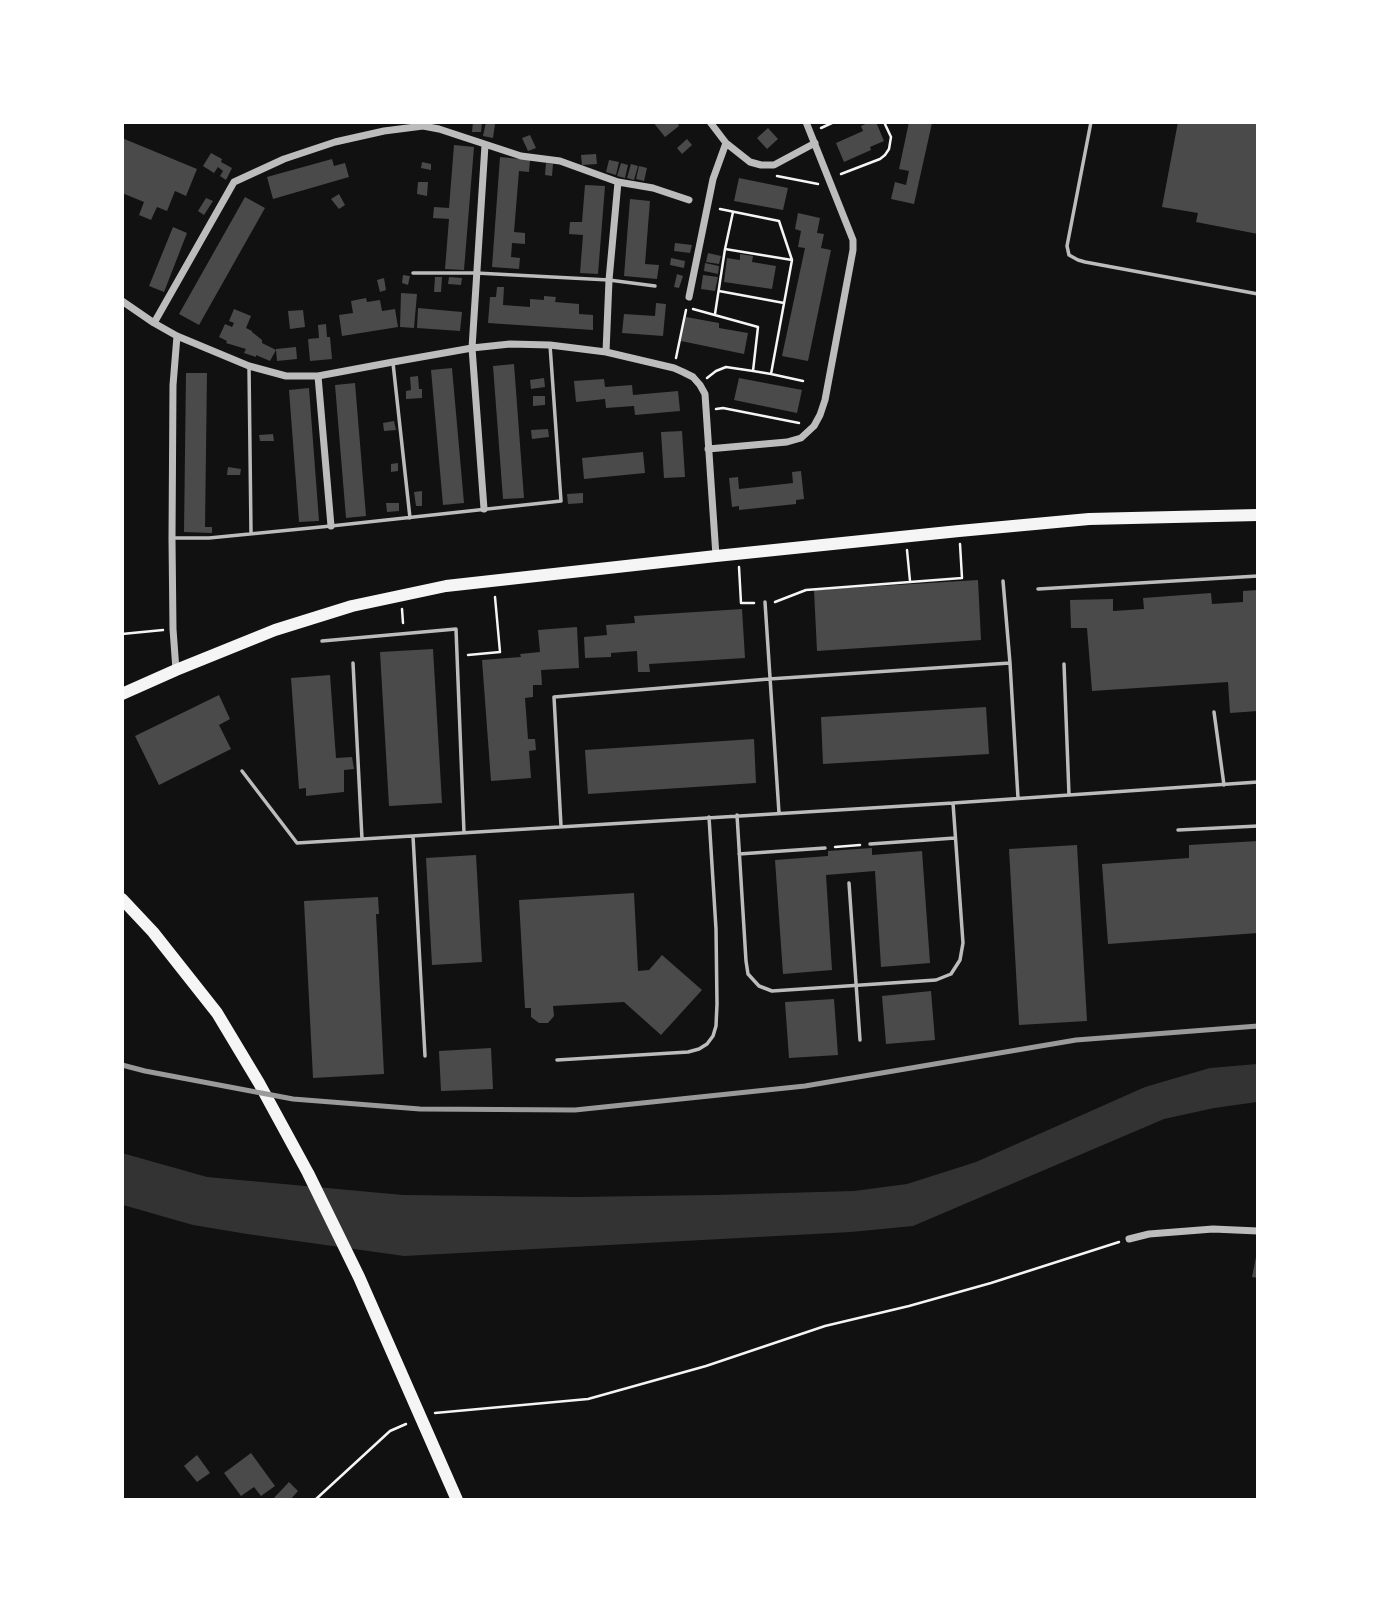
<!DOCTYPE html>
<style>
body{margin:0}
#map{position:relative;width:1380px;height:1622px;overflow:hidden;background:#111;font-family:Poppins,sans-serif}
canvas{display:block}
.frame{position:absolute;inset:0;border:124px solid #fff;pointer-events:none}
</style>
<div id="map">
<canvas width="1380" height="1622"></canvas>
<div class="frame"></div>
</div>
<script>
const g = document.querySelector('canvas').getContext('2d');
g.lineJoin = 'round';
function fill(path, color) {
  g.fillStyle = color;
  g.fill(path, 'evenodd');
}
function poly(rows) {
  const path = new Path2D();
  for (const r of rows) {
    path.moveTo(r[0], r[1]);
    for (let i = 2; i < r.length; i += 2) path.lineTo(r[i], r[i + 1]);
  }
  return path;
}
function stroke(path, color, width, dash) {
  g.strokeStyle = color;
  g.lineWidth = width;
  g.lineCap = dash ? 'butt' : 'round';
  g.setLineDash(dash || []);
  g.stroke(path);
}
const water = poly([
 [1257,1064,1257,1102,1214,1108,1164,1119,913,1226,851,1232,404,1256,247,1234,193,1225,123,1205,122,1153,207,1177,403,1195,576,1197,715,1195,854,1191,907,1184,976,1162,1145,1087,1210,1068]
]);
const building = poly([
 [473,122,482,122,481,132,472,132],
 [486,122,495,124,493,138,483,136],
 [653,122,677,122,679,126,665,137],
 [870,122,876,122,884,141,870,147,871,150,844,162,836,143,863,131,861,126],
 [909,122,932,123,914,204,891,199,895,182,906,185,909,171,899,169],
 [1178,122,1258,122,1258,234,1196,222,1198,213,1162,207],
 [768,128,778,139,767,149,757,138],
 [530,135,536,148,528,151,522,138],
 [122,138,197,169,186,196,175,191,167,211,157,207,151,220,139,215,144,202,122,193],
 [687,139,692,145,682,154,677,148],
 [454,145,474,147,464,270,445,269,449,219,433,218,434,207,449,208],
 [211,153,222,159,221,162,232,168,226,180,220,176,223,171,218,167,214,173,203,166],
 [596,154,597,164,582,165,581,155],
 [500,157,530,160,529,172,519,171,514,232,525,233,525,244,512,243,511,257,520,258,519,269,492,267],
 [332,159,334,166,345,163,349,177,273,199,267,177],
 [609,160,619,162,616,175,606,172],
 [422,162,431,164,431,170,421,168],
 [546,163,553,164,552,176,545,175],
 [621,163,628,165,625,178,617,176],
 [631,164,638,166,634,180,627,178],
 [639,166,647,168,644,181,636,179],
 [739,178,788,188,783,210,734,201],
 [418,182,428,182,427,196,417,194],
 [585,185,605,186,598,274,580,273,583,235,569,234,570,222,582,222],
 [339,194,345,205,339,209,331,199],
 [245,197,265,208,199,325,179,314],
 [206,198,213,201,204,215,198,211],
 [630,199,650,201,645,264,659,265,657,279,624,276],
 [798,213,820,218,817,233,824,234,821,248,831,250,808,361,782,356,805,248,798,247,801,231,795,229],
 [173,227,187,233,164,292,149,286],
 [675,243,692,245,690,253,674,251],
 [708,253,721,256,719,264,706,262],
 [740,254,753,256,752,262,776,266,772,289,724,282,727,258,740,260],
 [671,258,685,261,684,268,670,265],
 [705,263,719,266,718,274,704,271],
 [677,274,683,276,679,288,674,287],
 [403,275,410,276,408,285,402,283],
 [703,275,718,277,715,291,701,289],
 [435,277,442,277,441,292,434,292],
 [449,277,462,278,461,285,448,284],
 [384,278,386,290,380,292,377,280],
 [497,287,504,287,503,305,530,307,530,299,544,300,544,296,556,297,555,302,579,304,579,314,593,315,593,330,488,323,490,297,496,297],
 [401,293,417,294,414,328,400,327],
 [366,298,367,302,380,300,382,311,395,309,398,327,342,336,339,315,353,313,351,301],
 [656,303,666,304,663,336,622,333,624,314,655,316],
 [418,308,462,312,460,331,417,328],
 [234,309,251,316,246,328,252,331,252,332,262,340,262,343,276,350,270,361,256,355,256,357,244,353,246,349,226,343,227,341,219,337,225,324,232,327,234,323,229,321],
 [303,310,305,327,290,329,288,311],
 [686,317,719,323,719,328,748,333,744,354,681,341],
 [326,324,327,337,330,337,332,359,310,361,308,339,319,338,318,325],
 [296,347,297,359,277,361,276,349],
 [514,364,524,498,503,499,493,366],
 [452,368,464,503,443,505,431,370],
 [186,373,207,373,205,527,212,527,212,533,184,532],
 [418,376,419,389,422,389,422,398,406,399,406,391,411,390,410,377],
 [544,378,545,387,531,389,530,380],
 [739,378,802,390,797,413,734,400],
 [604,379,605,387,632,385,633,395,678,391,680,411,635,415,634,406,606,408,605,399,576,402,574,381],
 [355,383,366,516,346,518,335,385],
 [309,388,319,521,299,522,289,390],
 [533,396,545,396,545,405,533,406],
 [394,421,396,430,384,431,383,423],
 [548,429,549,437,532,439,531,430],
 [682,431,685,477,664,478,661,432],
 [273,434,274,441,260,441,259,435],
 [643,452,645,473,584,479,582,458],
 [398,463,398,471,391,472,391,464],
 [228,467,241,469,240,475,227,475],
 [801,471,804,499,796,500,796,504,739,510,739,506,732,507,729,478,738,477,739,489,793,483,792,472],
 [422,491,422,506,416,506,414,492],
 [583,493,583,503,568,504,567,494],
 [386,503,399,503,399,511,387,512],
 [978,580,981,640,817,651,814,590],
 [1258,590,1258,711,1230,713,1228,682,1092,691,1087,628,1071,628,1070,600,1113,599,1113,611,1144,609,1143,598,1211,593,1212,604,1243,602,1243,591],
 [742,609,745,658,649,664,650,672,638,672,637,651,611,653,611,657,585,658,584,637,607,635,606,625,635,623,634,616],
 [577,627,579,668,541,670,542,685,533,685,533,697,525,698,528,739,535,739,536,750,529,751,531,778,491,781,482,660,521,657,520,654,540,652,538,630],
 [433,649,442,803,389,806,380,652],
 [330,675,336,758,352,757,354,769,344,770,344,792,306,796,306,788,299,789,291,678],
 [219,695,230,719,219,725,231,749,159,785,135,736],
 [986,707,989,754,823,764,821,717],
 [754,739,756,783,588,794,585,750],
 [1258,841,1258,856,1256,856,1258,933,1108,944,1102,864,1189,858,1189,845],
 [1077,845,1087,1021,1019,1025,1009,849],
 [872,848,872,855,922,851,930,963,881,967,875,871,826,875,832,970,783,974,775,860,828,856,828,851],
 [476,855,482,962,432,965,426,858],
 [634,893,638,971,649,970,662,955,702,990,661,1035,624,1002,553,1006,554,1016,548,1023,539,1023,531,1017,531,1008,525,1008,519,900],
 [378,897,379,914,376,914,384,1074,313,1078,304,901],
 [931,991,935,1040,886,1044,882,996],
 [834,999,838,1055,789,1058,785,1002],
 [491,1048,493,1089,441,1091,439,1051],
 [1256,1257,1258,1257,1258,1278,1252,1277],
 [251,1453,275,1486,261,1496,254,1487,241,1496,224,1473],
 [197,1455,210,1473,197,1482,184,1466],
 [289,1482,298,1491,290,1500,272,1500]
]);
const path = poly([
 [821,128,834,122],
 [841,174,880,159,885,155,889,149,891,137,884,122],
 [777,176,818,184],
 [720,209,779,221,792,260],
 [725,249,733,212],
 [719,291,784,303],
 [693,309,758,327,753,371,771,374,792,260,725,249,715,314],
 [676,358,686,310],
 [771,374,803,381],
 [707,378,716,371,726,367,753,371],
 [716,409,723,408,799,423],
 [907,550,910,581],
 [739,567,741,603,754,603],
 [775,602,806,590,962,578,960,544],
 [402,609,403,623],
 [122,634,163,630],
 [468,655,500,652,495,597],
 [835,847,860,845],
 [435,1413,588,1399,706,1366,825,1326,909,1306,991,1283,1119,1242],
 [315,1500,390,1431,406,1424]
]);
const service = poly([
 [1091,122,1067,246,1069,255,1078,260,1085,262,1258,294],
 [413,273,476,273,609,280,655,286],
 [393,363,410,518],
 [249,367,251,533],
 [174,538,209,538,331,526,561,501,550,345],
 [1003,581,1010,663,1018,798],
 [1038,589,1258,576],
 [765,602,779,813],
 [322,641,456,629,464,833],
 [353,663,362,839],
 [1064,664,1069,795],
 [1214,712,1224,785],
 [242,771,297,843,953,803,1258,782],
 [737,815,746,961,748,974,759,986,772,991,936,980,951,974,960,960,963,943,953,803],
 [561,826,554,697,769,679,1010,663],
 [1178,830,1258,826],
 [413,836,425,1056],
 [870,844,955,838],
 [739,854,825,848],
 [849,883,860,1040],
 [557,1060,688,1052,699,1049,707,1044,713,1036,716,1026,717,1004,716,929,709,817]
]);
const minor = poly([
 [710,122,726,143,750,162,761,165,774,165,815,143],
 [689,297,713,179,726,143],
 [122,301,154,323,177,336,249,366,286,376,318,376,393,362,472,348,510,344,550,345,606,352,674,368,683,372,693,377,700,385,705,394,716,556],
 [154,323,234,182,284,159,335,142,384,131,423,126,439,129,521,156,560,161,618,182,653,188,689,200],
 [606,352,609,280,618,182],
 [318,376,331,526],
 [708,449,787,442,801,438,814,426,820,415,825,400,853,250,853,240,806,122],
 [484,509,472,348,485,145],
 [176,670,173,629,172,539,173,385,177,336],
 [1129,1239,1149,1234,1213,1229,1258,1231]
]);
const primary = poly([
 [122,694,176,670,275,630,352,606,446,586,716,556,959,531,1089,519,1258,515]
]);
const trunk = poly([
 [122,899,153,932,217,1013,259,1083,308,1173,359,1277,457,1500]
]);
const rail = poly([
 [122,1065,145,1071,293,1099,420,1109,575,1110,805,1086,1076,1040,1258,1026]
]);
fill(water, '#333');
fill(building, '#4a4a4a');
stroke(path, '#f5f5f5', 2.5);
stroke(service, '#bcbcbc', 3.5);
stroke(minor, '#bcbcbc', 7);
stroke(primary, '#f5f5f5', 12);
stroke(trunk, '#f5f5f5', 12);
stroke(rail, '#9a9a9a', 5);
</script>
